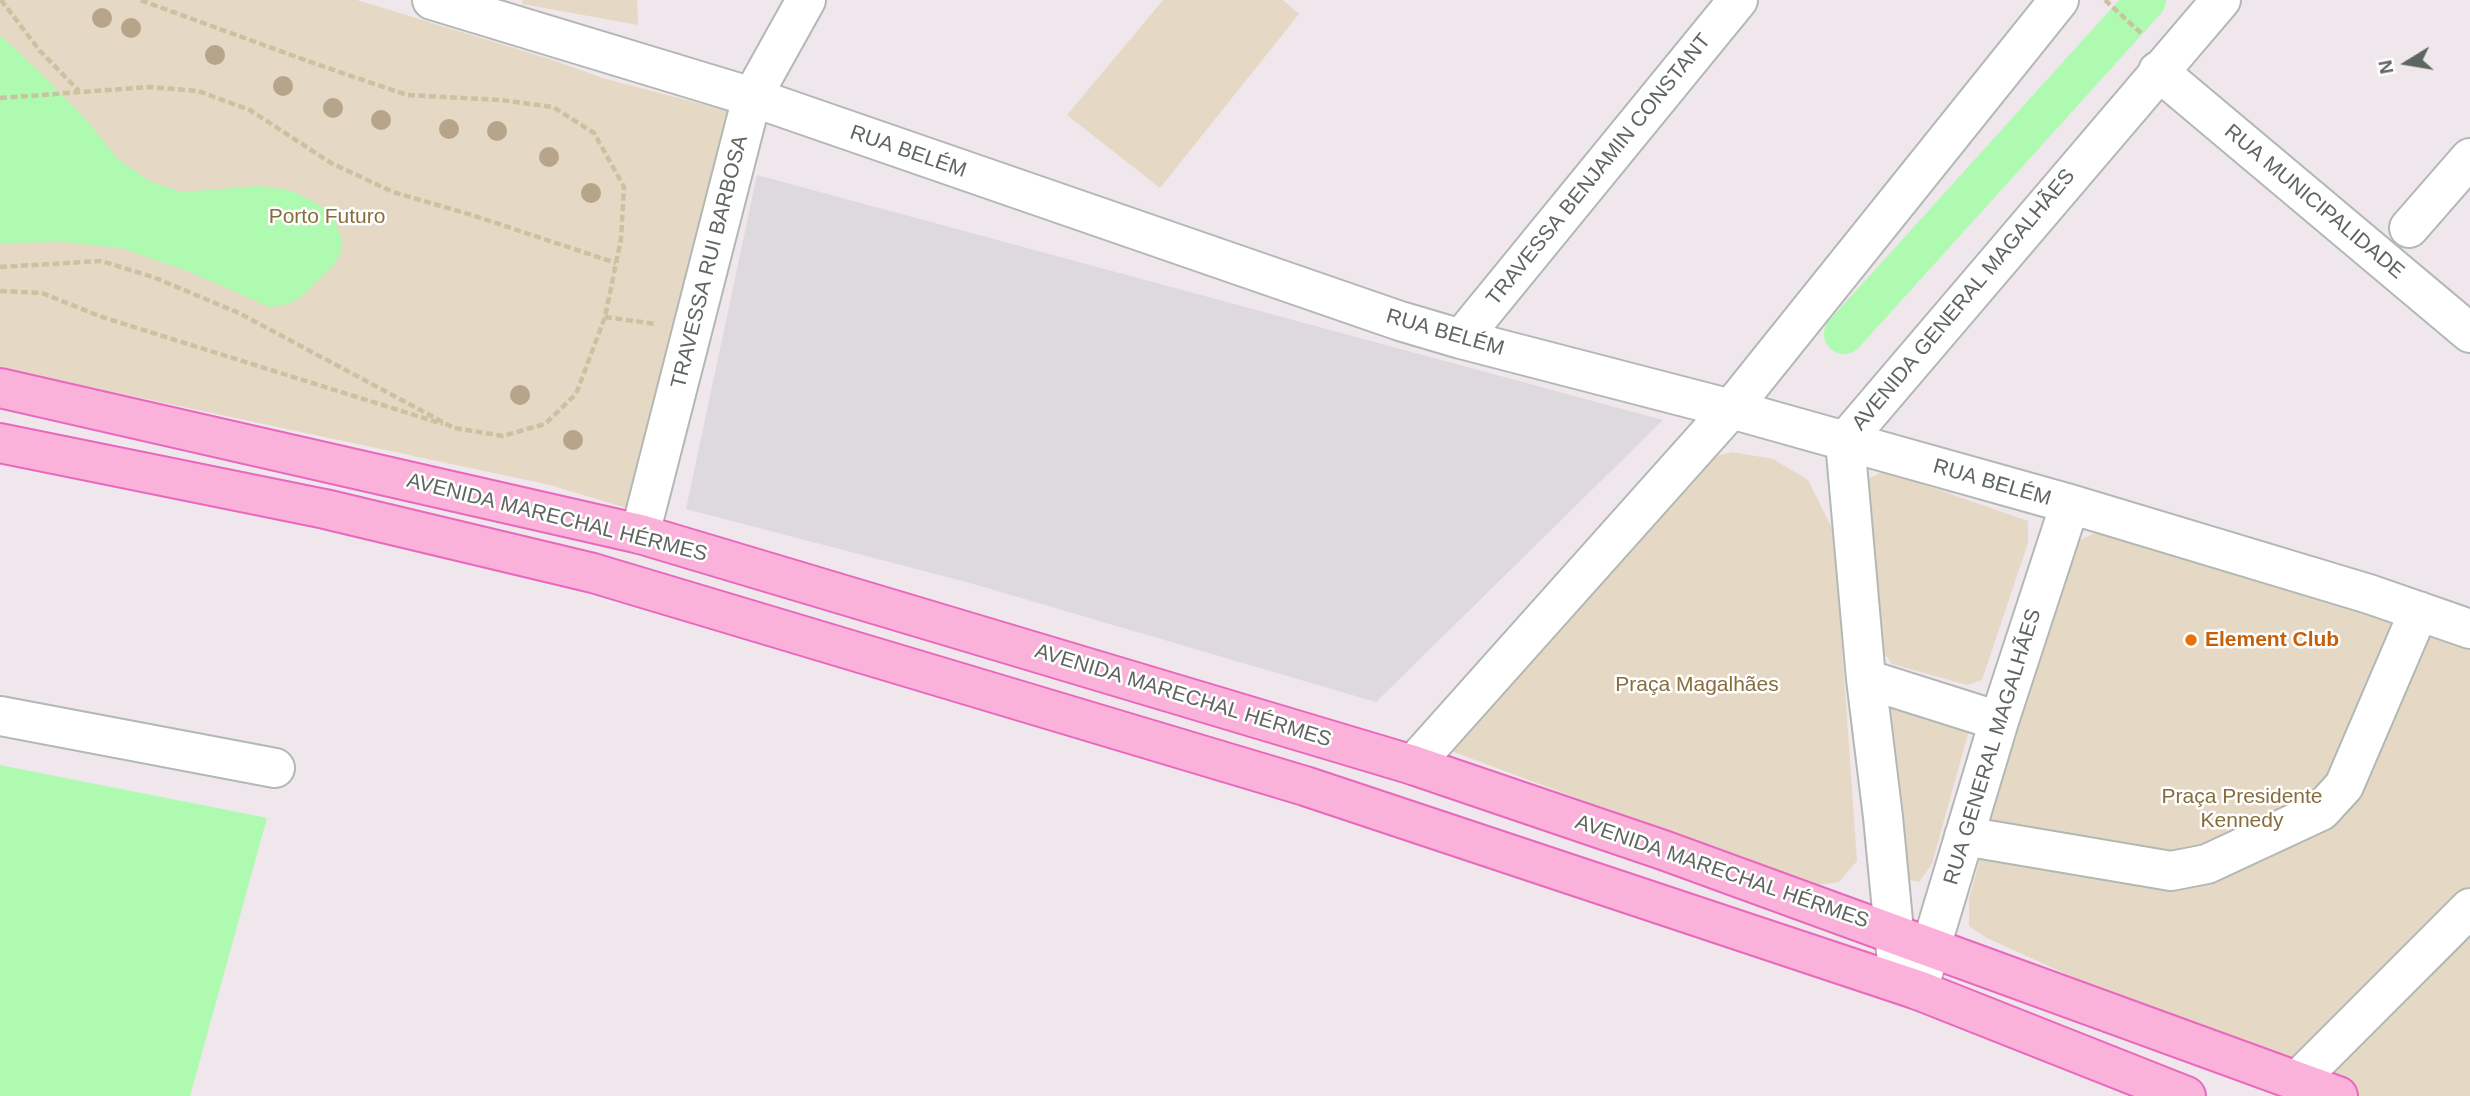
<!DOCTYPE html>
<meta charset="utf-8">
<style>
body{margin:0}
#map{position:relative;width:2470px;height:1096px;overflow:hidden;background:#efe7ec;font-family:Helvetica,sans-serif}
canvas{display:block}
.north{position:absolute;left:2372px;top:28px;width:70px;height:70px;-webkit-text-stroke:5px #fff;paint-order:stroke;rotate:259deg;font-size:19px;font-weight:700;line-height:28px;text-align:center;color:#5e6660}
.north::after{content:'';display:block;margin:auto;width:24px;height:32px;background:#5e6660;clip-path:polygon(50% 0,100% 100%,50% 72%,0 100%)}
</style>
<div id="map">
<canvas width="2470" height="1096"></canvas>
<div class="north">N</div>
</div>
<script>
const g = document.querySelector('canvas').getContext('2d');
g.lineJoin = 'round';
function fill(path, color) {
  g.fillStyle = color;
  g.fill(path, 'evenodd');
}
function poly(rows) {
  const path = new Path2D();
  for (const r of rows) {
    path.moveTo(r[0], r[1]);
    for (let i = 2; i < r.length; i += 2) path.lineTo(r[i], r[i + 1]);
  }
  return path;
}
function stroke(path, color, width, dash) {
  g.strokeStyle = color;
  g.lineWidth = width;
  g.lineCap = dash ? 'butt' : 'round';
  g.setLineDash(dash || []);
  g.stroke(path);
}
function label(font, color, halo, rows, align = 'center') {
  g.font = font + ' Helvetica,sans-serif';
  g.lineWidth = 5;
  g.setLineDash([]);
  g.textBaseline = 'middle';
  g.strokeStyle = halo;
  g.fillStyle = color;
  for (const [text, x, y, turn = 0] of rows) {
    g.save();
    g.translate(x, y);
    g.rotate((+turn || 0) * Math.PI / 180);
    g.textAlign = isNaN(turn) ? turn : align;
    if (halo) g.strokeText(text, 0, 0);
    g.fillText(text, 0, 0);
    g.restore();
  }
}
const industrial = poly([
 [757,175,1663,420,1376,702,970,583,686,509]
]);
const green = poly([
 [0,0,357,0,550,59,606,79,736,113,633,510,550,485,0,368],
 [523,0,637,0,638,25,522,4],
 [1163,0,1283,0,1299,14,1160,188,1067,115],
 [1732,452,1773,459,1808,480,1834,532,1857,861,1839,882,1812,886,1443,748,1698,461],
 [1885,471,2028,521,2028,543,1982,680,1967,685,1892,664,1881,649,1867,479],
 [2097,532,2470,641,2470,1096,2344,1096,2298,1080,1987,938,1969,926,1969,899,2017,725,2080,540],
 [1890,704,1969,730,1932,864,1919,882,1904,879,1886,712]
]);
const water = poly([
 [0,35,41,73,89,123,118,159,149,181,181,192,258,186,275,188,292,191,318,204,334,218,341,238,341,251,335,264,300,298,285,305,270,307,190,272,121,248,63,242,0,243],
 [0,765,267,818,190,1096,0,1096]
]);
const canal = poly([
 [1844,334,2146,0]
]);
const path = poly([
 [1,0,40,51,79,91],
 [2105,0,2143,35],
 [0,98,149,87,198,91,250,110,331,163,393,192,475,216,616,263],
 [0,267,101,261,153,277,239,313,454,428,503,436,545,424,576,394,605,317,621,239,624,187,594,133,553,107,501,100,407,95,316,64,140,0],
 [0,291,42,293,102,317,443,424],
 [605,317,656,324]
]);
const minor = poly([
 [432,0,752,97,1400,321,1461,339,1731,409,2070,504,2369,594,2470,629],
 [2158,71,2470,333],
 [2409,228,2470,158],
 [1461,339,1738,0],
 [640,534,752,97,806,0],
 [1866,679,1999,721],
 [0,716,275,768],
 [1413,765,1731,409,2059,0],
 [1964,836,2171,871,2207,864,2321,811,2344,786,2419,611],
 [1899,983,1883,817,1866,679,1845,441,2221,0],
 [1918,990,1999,721,2070,504],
 [2298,1080,2470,908]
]);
const major = poly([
 [0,388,640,534,1413,765,1663,850,2338,1096],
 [0,443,325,509,593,573,1305,786,1918,990,2186,1096]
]);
const trees = [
 [102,18],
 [131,28],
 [215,55],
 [283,86],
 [333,108],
 [381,120],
 [449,129],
 [497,131],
 [549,157],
 [591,193],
 [520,395],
 [573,440]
];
const markers = [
 [2191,640,7,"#e8710a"]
];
const streetNames = [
 ["RUA BELÉM",908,152,19],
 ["TRAVESSA BENJAMIN CONSTANT",1599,170,-51],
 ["RUA MUNICIPALIDADE",2314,202,40],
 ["TRAVESSA RUI BARBOSA",710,262,-76],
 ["AVENIDA GENERAL MAGALHÃES",1964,300,-50],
 ["RUA BELÉM",1445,333,16],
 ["RUA BELÉM",1992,483,16],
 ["AVENIDA MARECHAL HÉRMES",557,518,14],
 ["AVENIDA MARECHAL HÉRMES",1183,696,17],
 ["RUA GENERAL MAGALHÃES",1993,747,-73],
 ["AVENIDA MARECHAL HÉRMES",1722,872,19]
];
const parkNames = [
 ["Porto Futuro",327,217],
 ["Praça Magalhães",1697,685],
 ["Praça Presidente",2242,797],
 ["Kennedy",2242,821]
];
const foodNames = [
 ["Element Club",2205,640]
];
fill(industrial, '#ded9dc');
fill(green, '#e5d9c5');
fill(water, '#adfab0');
stroke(canal, '#adfab0', 40);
stroke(minor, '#b2b8b3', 42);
stroke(major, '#e967be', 42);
stroke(path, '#c8c3a0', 4.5, [7, 3.5]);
stroke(minor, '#fff', 38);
stroke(major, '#fab1da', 38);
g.fillStyle = '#b6a48b';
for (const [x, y] of trees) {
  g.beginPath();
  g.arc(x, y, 10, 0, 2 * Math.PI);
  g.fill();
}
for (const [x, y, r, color] of markers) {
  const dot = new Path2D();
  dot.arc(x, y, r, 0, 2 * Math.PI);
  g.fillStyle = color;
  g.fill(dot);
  stroke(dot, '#fff', 2.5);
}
label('21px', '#5e6660', '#fff', streetNames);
label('21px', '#876d3c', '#fff', parkNames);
label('bold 21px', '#c56008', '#fff', foodNames, 'left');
</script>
